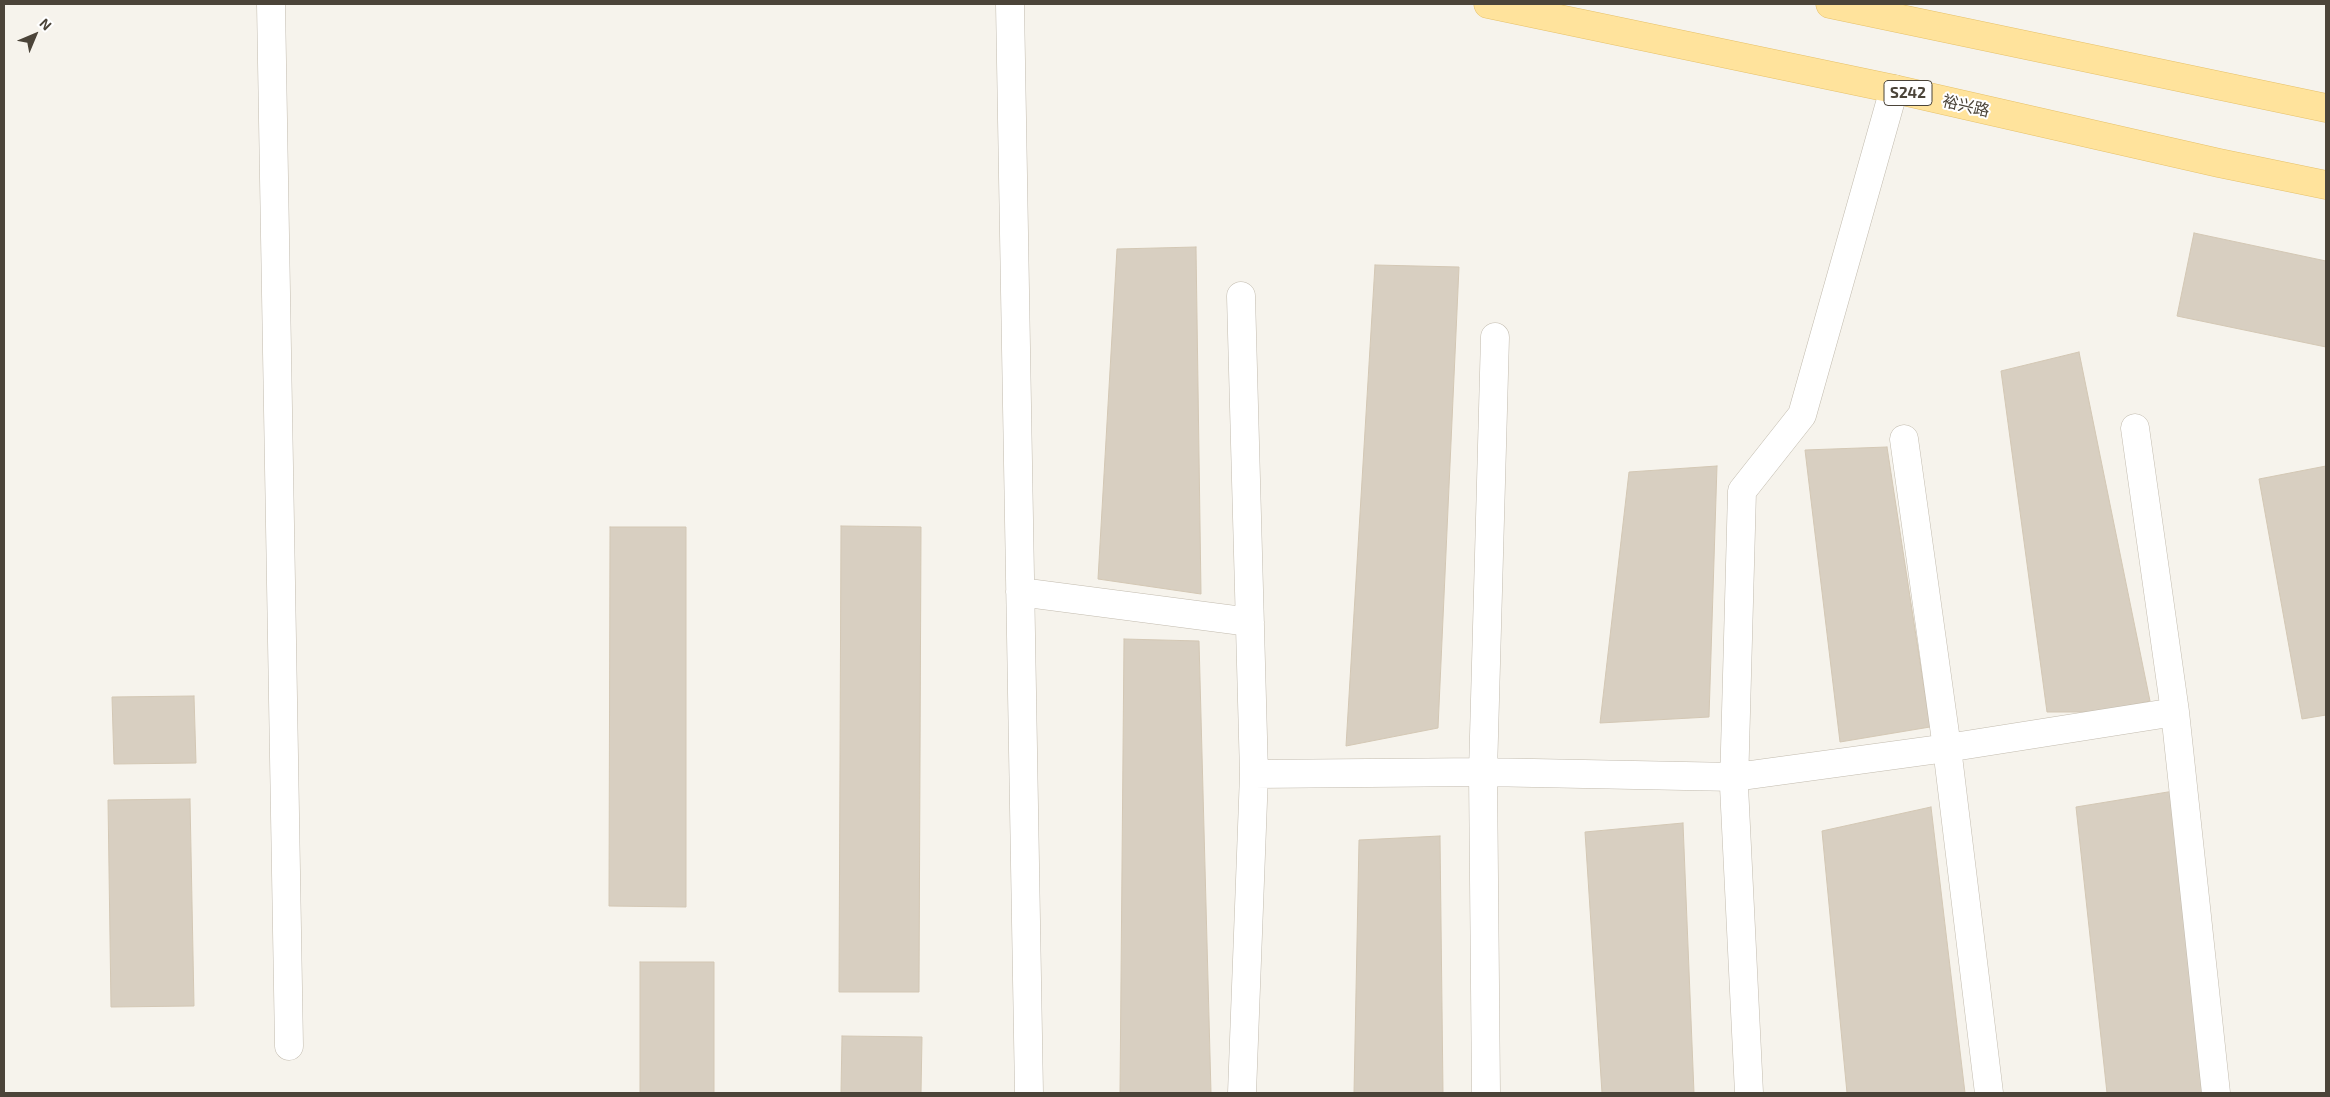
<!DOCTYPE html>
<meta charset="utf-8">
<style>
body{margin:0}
#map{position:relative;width:2330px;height:1097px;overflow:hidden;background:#f6f3ec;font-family:"Exo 2",sans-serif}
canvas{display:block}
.frame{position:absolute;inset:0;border:5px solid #4b4439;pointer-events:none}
.north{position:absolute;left:10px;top:10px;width:50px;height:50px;-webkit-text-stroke:4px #fff;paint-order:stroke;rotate:45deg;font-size:14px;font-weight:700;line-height:20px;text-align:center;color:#4b4439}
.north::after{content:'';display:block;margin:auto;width:18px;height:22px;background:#4b4439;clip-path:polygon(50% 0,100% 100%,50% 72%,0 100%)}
</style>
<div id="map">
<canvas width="2330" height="1097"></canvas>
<div class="frame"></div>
<div class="north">N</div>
</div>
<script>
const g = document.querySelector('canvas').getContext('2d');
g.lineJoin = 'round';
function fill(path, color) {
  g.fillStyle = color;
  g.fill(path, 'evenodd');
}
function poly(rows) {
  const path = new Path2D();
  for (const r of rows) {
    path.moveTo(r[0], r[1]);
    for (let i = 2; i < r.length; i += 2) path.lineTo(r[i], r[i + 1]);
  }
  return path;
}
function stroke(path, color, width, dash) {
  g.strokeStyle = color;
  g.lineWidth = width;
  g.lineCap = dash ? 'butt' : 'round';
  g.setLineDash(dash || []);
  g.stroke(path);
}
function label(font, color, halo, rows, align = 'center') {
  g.font = font + ' "Exo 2","Noto Sans SC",sans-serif';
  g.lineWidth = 4;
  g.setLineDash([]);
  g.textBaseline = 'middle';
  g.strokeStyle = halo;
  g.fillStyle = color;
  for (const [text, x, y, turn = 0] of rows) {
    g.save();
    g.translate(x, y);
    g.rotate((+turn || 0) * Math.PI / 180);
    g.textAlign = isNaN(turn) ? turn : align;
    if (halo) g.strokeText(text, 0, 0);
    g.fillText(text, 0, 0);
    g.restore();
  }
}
const building = poly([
 [2194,233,2326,261,2326,347,2177,316,2194,233],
 [1196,247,1201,594,1098,579,1117,249,1196,247],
 [1375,265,1459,267,1438,728,1346,746,1375,265],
 [2079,352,2150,701,2097,712,2047,712,2001,371,2079,352],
 [1887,447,1930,727,1840,742,1805,450,1887,447],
 [1717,466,1709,717,1600,723,1629,472,1717,466],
 [2326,466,2326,715,2302,719,2259,479,2326,466],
 [841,526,921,527,919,992,839,992,841,526],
 [610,527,686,527,686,907,609,906,610,527],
 [1124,639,1199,641,1211,1093,1120,1093,1124,639],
 [194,696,196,763,114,764,112,697,194,696],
 [2174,791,2203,1093,2107,1093,2076,807,2174,791],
 [190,799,194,1006,111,1007,108,800,190,799],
 [1931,807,1965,1093,1847,1093,1822,831,1931,807],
 [1683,823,1694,1093,1602,1093,1585,832,1683,823],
 [1440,836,1443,1093,1354,1093,1359,840,1440,836],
 [640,962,714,962,714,1093,640,1093,640,962],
 [842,1036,922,1037,921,1093,841,1093,842,1036]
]);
const minor = poly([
 [1010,4,1029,1093],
 [1241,296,1254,774,1242,1093],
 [2135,428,2175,712,2216,1093],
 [1904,439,1947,748,1989,1093],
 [1020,592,1250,622],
 [1254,774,1483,772,1495,337],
 [1486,1093,1483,772,1735,777,1947,748,2175,712],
 [1749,1093,1734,786,1742,491,1802,415,1894,89]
]);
const tertiary = poly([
 [271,4,289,1046]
]);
const primary = poly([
 [1488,4,1894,89,2219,163,2326,185],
 [1830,4,2326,108]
]);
const shields = [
 [1908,93,48]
];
const shieldNames = [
 ["S242",1908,93]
];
const streetNames = [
 ["裕兴路",1966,106,13]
];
fill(building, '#d8cfc1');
stroke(building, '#d3c7b4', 1);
stroke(minor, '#c2bbae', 29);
stroke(tertiary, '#c2bbae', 29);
stroke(primary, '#e6c16a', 29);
stroke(minor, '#fff', 28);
stroke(tertiary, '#fff', 28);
stroke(primary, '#ffe39c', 28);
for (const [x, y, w] of shields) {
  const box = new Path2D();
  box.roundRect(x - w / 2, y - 12.5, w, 25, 4);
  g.fillStyle = '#fff';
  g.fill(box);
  stroke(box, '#4b4439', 1);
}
label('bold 15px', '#4b4439', null, shieldNames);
label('16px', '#4b4439', '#fff', streetNames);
</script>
